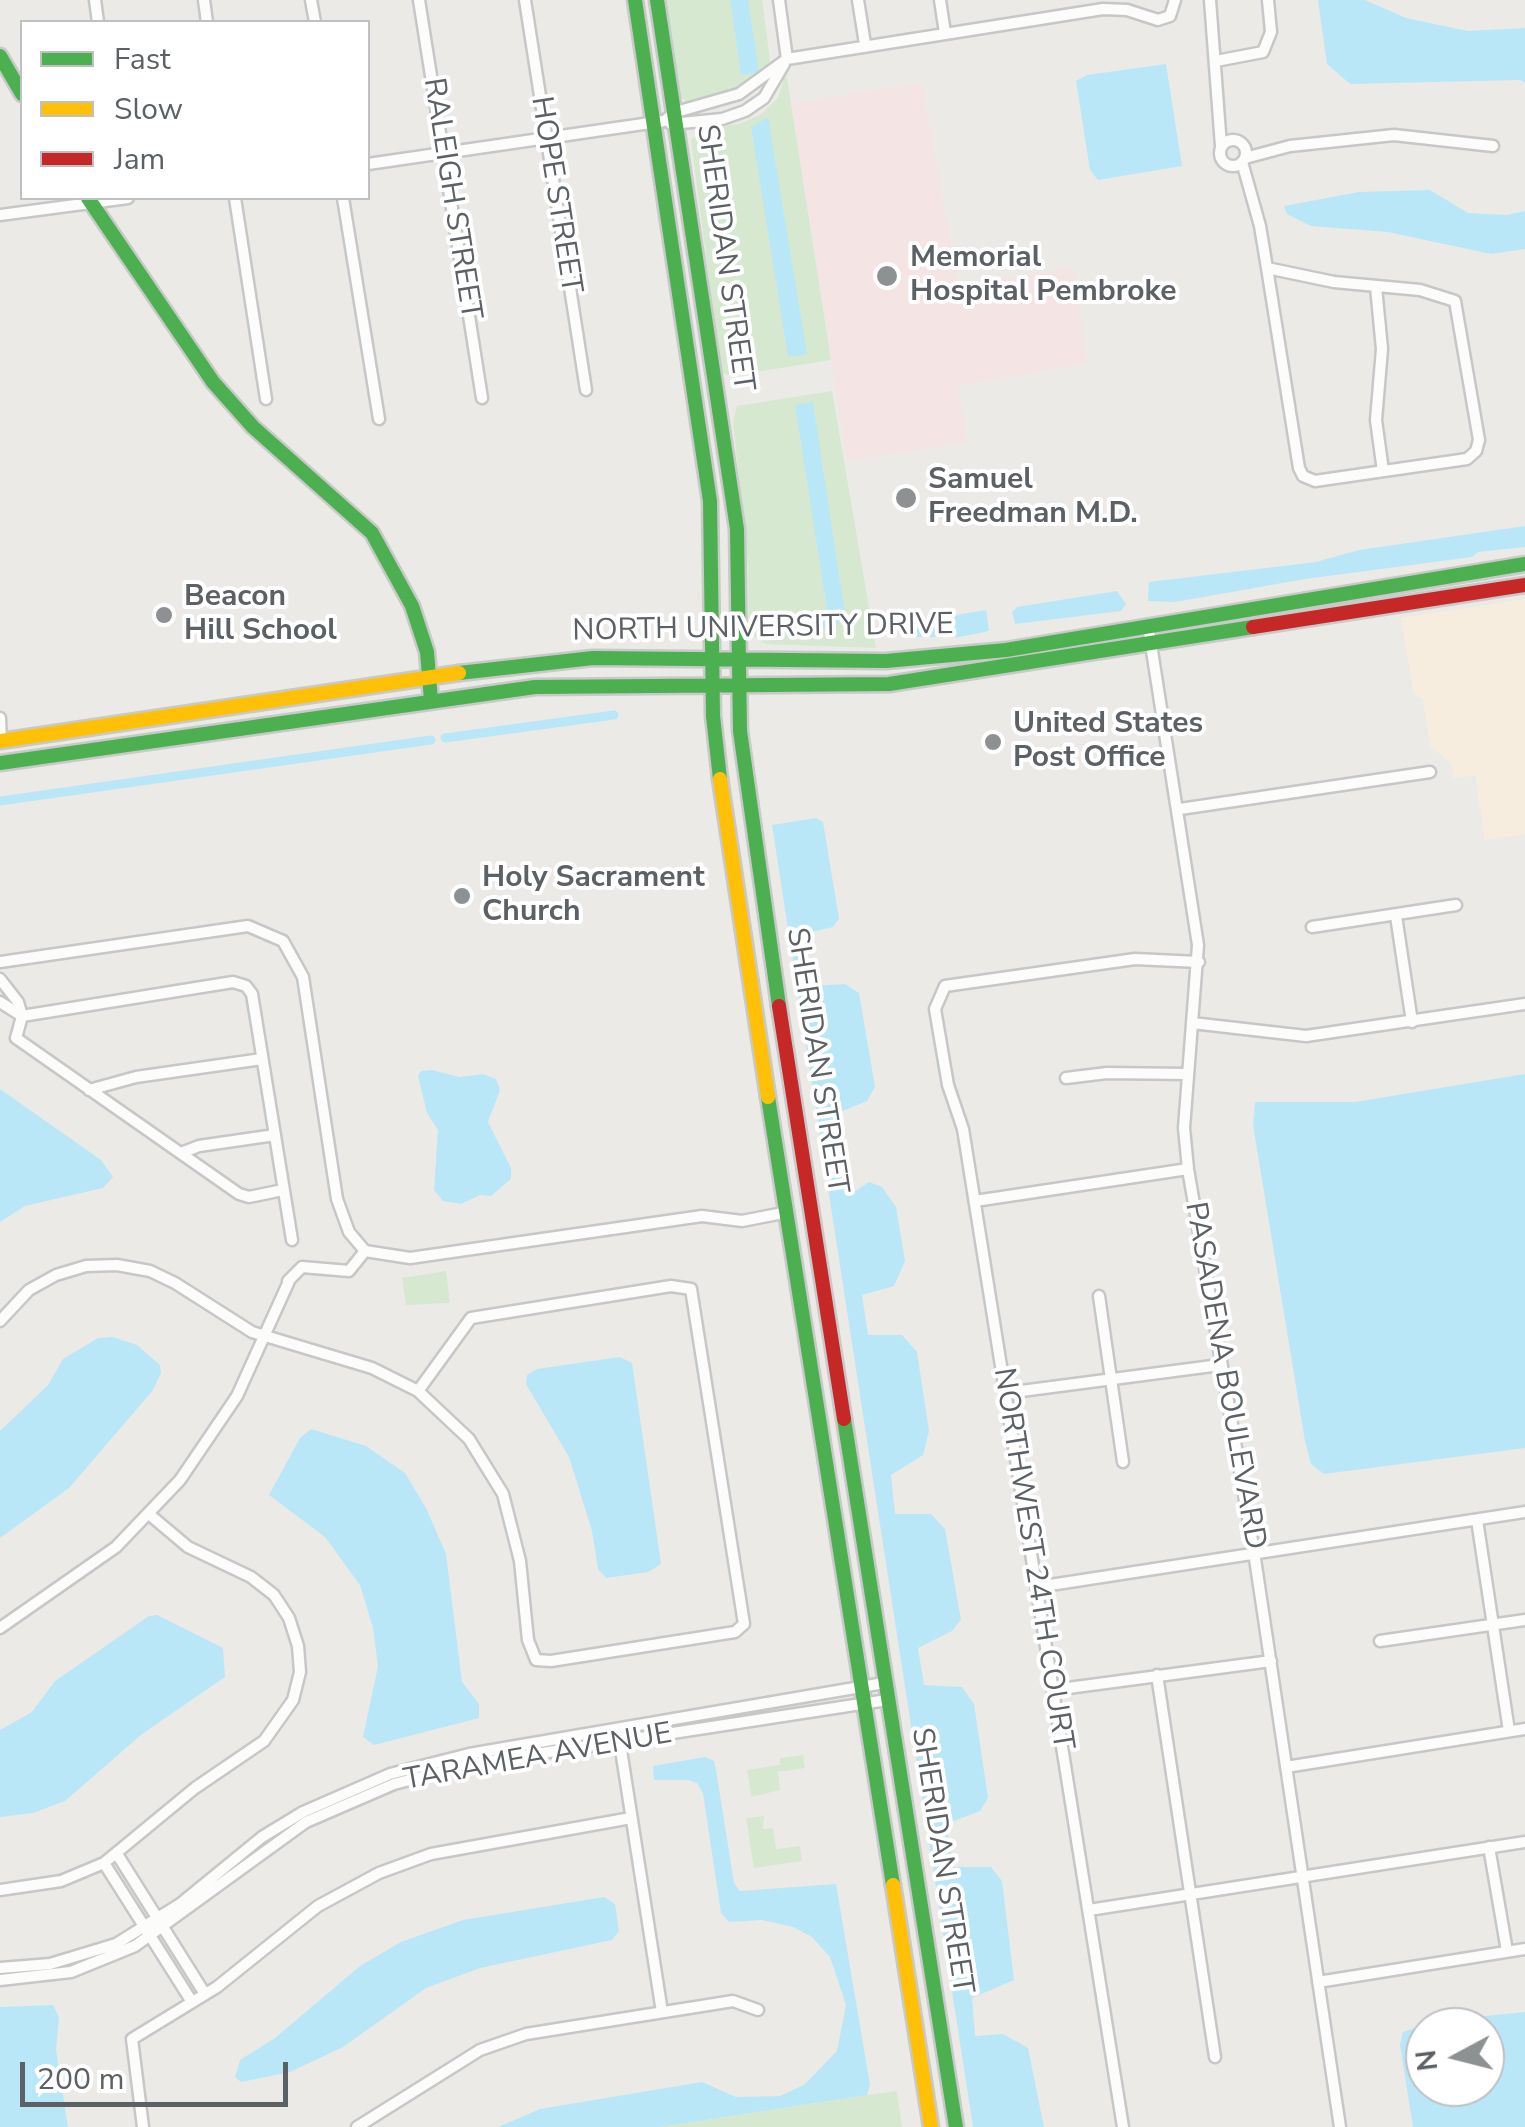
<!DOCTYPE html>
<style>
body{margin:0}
#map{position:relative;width:1525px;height:2127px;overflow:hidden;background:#eceae7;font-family:"Nunito Sans",sans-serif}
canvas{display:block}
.legend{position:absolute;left:20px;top:20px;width:350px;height:180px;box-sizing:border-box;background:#fff;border:2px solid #bec0c1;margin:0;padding:12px 18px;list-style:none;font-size:30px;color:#5c6165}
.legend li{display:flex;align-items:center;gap:20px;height:50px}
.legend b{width:50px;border:2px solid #bec0c1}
.north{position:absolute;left:1405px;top:2007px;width:100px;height:100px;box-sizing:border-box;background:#fff;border:2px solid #bec0c1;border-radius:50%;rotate:263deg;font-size:28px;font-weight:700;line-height:40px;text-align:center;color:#5c6165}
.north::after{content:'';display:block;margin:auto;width:35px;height:45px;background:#8e9192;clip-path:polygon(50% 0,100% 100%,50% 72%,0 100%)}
.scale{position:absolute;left:20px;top:2062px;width:268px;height:45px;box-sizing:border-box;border:5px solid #5c6165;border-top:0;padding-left:12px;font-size:30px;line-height:35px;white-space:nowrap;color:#5c6165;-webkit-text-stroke:8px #fff;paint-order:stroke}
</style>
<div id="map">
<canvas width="1525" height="2127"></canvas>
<ul class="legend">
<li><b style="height:12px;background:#4caf50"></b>Fast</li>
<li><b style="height:12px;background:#ffc107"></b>Slow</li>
<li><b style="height:12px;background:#c62828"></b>Jam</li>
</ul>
<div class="north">N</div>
<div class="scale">200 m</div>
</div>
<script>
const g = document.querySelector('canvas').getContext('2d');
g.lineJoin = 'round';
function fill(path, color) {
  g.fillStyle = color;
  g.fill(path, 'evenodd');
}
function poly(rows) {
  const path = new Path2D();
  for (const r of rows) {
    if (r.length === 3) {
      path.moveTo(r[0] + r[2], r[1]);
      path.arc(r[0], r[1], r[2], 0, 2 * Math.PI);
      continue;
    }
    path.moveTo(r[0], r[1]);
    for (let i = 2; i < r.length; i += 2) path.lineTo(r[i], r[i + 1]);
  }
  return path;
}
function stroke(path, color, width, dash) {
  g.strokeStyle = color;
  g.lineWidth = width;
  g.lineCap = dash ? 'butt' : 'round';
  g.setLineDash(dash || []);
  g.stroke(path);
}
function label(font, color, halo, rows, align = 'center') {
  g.font = font + ' "Nunito Sans",sans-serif';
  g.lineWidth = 8;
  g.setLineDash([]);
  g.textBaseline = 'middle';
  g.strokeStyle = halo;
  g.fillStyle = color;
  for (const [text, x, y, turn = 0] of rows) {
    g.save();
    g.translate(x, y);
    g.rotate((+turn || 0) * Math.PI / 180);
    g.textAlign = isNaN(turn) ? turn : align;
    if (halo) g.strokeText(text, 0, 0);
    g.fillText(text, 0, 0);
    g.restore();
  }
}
const commercial = poly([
 [1525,599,1525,834,1485,840,1475,775,1454,778,1451,763,1430,746,1423,699,1414,694,1401,618]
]);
const medical = poly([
 [922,83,958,284,1074,268,1087,363,958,386,967,442,847,461,791,103]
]);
const green = poly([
 [665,0,762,0,771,67,742,88,708,102,687,102,680,97],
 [786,72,831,360,730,376,721,372,691,140,705,128,739,124,760,115,778,98],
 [832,391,876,648,766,644,749,633,748,565,733,422,737,406],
 [446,1271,450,1303,406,1305,402,1278],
 [803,1755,805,1768,778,1772,780,1790,751,1797,747,1770,780,1765,780,1758],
 [764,1816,763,1829,773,1828,776,1849,800,1846,802,1861,754,1868,746,1818],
 [897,2091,902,2127,661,2127,867,2095]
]);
const water = poly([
 [730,0,748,0,759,72,741,75],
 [1318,0,1365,0,1406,18,1468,31,1525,28,1525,83,1520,80,1350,84,1327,64],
 [1166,64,1182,166,1098,180,1090,170,1076,81,1087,75],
 [768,117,807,354,788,357,751,127],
 [1430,190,1468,213,1507,215,1525,211,1525,249,1491,254,1388,232,1311,226,1287,214,1284,206,1359,192],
 [813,402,845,615,834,628,784,633,778,632,769,616,802,616,827,609,795,405],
 [1525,526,1525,547,1478,552,1472,557,1305,579,1175,602,1148,601,1149,582,1316,562,1359,550],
 [1117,591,1126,604,1121,611,1015,624,1012,612,1017,607],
 [986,610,989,630,985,632,958,637,904,637,905,629,921,621],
 [816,818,823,822,839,919,833,927,803,934,811,986,845,984,859,993,875,1087,867,1101,840,1112,833,1124,841,1183,849,1195,869,1182,882,1187,896,1207,905,1261,894,1286,862,1295,868,1335,902,1335,917,1352,929,1431,923,1455,891,1475,895,1514,931,1514,945,1529,961,1620,952,1631,918,1648,924,1685,962,1687,974,1704,988,1798,980,1811,946,1824,954,1867,991,1867,1002,1881,1014,1980,972,1998,975,2036,1003,2034,1028,2048,1044,2127,973,2127,772,825],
 [432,1070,459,1077,483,1074,496,1079,500,1090,488,1122,511,1168,511,1179,491,1196,480,1195,461,1204,443,1201,434,1190,438,1130,427,1113,418,1076,421,1071],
 [1525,1074,1525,1448,1324,1474,1311,1464,1305,1441,1253,1125,1255,1102,1355,1102],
 [0,1089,101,1160,113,1177,103,1188,25,1206,0,1222],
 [113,1337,137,1345,160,1365,161,1373,153,1390,69,1488,0,1538,0,1431,48,1385,63,1359,98,1338],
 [620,1357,632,1363,661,1564,648,1572,606,1578,598,1569,592,1531,569,1457,526,1384,527,1375,537,1369],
 [311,1429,366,1446,405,1473,426,1508,446,1554,462,1682,479,1704,479,1718,374,1745,363,1737,378,1666,373,1628,360,1585,325,1537,269,1495,300,1438],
 [157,1615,223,1648,225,1677,142,1734,65,1801,33,1813,0,1817,0,1730,32,1712,55,1681,149,1616],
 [705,1757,714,1761,716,1770,734,1883,740,1891,836,1884,870,2085,867,2095,661,2127,498,2127,540,2109,702,2082,736,2097,780,2096,804,2085,837,2051,846,2005,830,1957,812,1937,793,1927,762,1920,729,1922,721,1913,703,1793,697,1783,688,1780,654,1780,653,1766],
 [604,1897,615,1904,619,1931,612,1940,480,1968,426,1988,343,2047,290,2072,241,2082,235,2077,240,2060,275,2038,360,1966,401,1942,463,1920],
 [53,2005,59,2017,56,2050,68,2127,0,2127,0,2007],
 [1525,2012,1525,2127,1413,2127,1400,2045,1403,2032,1436,2021],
 [1425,2027,1485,2027,1485,2087,1425,2087]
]);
const canal = poly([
 [445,738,614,715],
 [0,801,431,740]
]);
const street = poly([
 [95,0,98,22],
 [204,0,207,22],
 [311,0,315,22],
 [419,0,482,398],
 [525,0,586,390],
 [779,0,787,59],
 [858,0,865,44],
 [940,0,945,33],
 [1210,0,1221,146],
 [1216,61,1263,52,1271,32,1268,0],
 [671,124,722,119,745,111,764,98,784,64],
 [1233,153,13],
 [1245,158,1290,146,1394,135,1493,146],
 [1242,162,1260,226,1267,268,1299,468,1303,476,1315,481,1467,459,1476,451,1479,440,1455,301,1420,290,1334,282,1267,268],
 [368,164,664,121,676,112,739,94,787,59,1103,9,1127,10,1158,20,1170,16,1175,0],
 [235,198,266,399],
 [343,198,379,419],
 [0,215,128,198],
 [1376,287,1382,349,1376,420,1383,471],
 [1148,625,1198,945,1184,1128,1188,1169,1254,1552,1340,2127],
 [0,718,1,742],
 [1180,809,1430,772],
 [1396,916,1412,1022],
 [1312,927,1456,905],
 [0,962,248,926,283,941,303,977,337,1199,349,1232,365,1251],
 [0,979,18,1002,22,1016,0,1002],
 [1192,1023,1306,1036,1525,1004],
 [1066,1078,1107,1073,1188,1074],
 [89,1090,136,1077,262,1059],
 [181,1153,199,1146,275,1135],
 [283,1190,249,1197,239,1194,16,1038,22,1016,233,982,246,986,252,994,292,1240],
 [975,1201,1188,1169],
 [365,1251,410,1258,702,1216,742,1221,788,1212],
 [288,1281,302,1267,349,1271,365,1251],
 [1099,1296,1123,1462],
 [0,1321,29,1290,56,1275,86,1266,117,1265,150,1271,175,1283,252,1332,372,1368,418,1391,469,1439,503,1494,520,1561,528,1640,536,1660,551,1661,735,1632,744,1624,691,1289,671,1286,471,1318,418,1391],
 [1006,1393,1220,1365],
 [1477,1520,1509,1731],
 [1037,1587,1525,1512],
 [0,1628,116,1547,180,1480,237,1396,290,1279],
 [1380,1641,1525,1620],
 [1157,1675,1215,2057],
 [1053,1690,1271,1661],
 [619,1737,662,2012],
 [1286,1767,1525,1729],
 [1489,1847,1507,1951],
 [117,1854,205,1994],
 [104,1863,192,2002],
 [0,1890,61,1881,104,1863,195,1788,264,1741,293,1700,300,1672,298,1646,289,1618,274,1595,251,1577,188,1547,150,1515],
 [1089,1910,1525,1842],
 [0,1968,50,1964,116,1944,180,1904,262,1837,303,1812,390,1774,469,1754,884,1683],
 [0,1980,71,1972,135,1946,306,1822,394,1784,471,1764,887,1700],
 [1318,1982,1525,1949],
 [143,2127,132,2039,217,1987,318,1906,379,1873,431,1854,631,1818],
 [357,2127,480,2050,526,2034,733,2001,758,2010],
 [1123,2127,963,1129,948,1085,935,1009,945,986,1135,959,1199,962]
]);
const fast = poly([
 [635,0,710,501,713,716,720,779],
 [657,0,737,529,740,731,779,1006],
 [0,56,22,94],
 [88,198,213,382,253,427,372,533,412,606,427,652,431,700],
 [459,673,593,658,886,661,1006,650,1525,564],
 [0,763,535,687,889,684,1253,627],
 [768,1097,893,1885],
 [844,1419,956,2127]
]);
const slow = poly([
 [0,741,459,673],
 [720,779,768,1097],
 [893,1885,931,2127]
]);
const jam = poly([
 [1253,627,1525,585],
 [779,1006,844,1419]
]);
const markers = [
 [887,276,12,"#8e9192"],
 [906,498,12,"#8e9192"],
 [164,615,10,"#8e9192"],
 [993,742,10,"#8e9192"],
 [462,896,10,"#8e9192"]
];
const streetNames = [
 ["HOPE STREET",555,195,81],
 ["RALEIGH STREET",451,199,81],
 ["SHERIDAN STREET",724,258,82],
 ["NORTH UNIVERSITY DRIVE",763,629,-1],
 ["SHERIDAN STREET",816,1061,81],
 ["PASADENA BOULEVARD",1224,1376,80],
 ["NORTHWEST 24TH COURT",1032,1559,81],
 ["TARAMEA AVENUE",538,1758,-10],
 ["SHERIDAN STREET",941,1861,81]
];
const poiNames = [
 ["Memorial",910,259],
 ["Hospital Pembroke",910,293],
 ["Samuel",928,481],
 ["Freedman M.D.",928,515],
 ["Beacon",184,598],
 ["Hill School",184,632],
 ["United States",1013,725],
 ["Post Office",1013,759],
 ["Holy Sacrament",482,879],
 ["Church",482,913]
];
fill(commercial, '#f6eddf');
fill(medical, '#f5e4e4');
fill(green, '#d7e8d1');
fill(water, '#b9e7f8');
stroke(canal, '#b9e7f8', 9);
stroke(street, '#c7c7c8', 15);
stroke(fast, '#c8c9c9', 19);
stroke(slow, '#c8c9c9', 19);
stroke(jam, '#c8c9c9', 19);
stroke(street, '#fcfcfb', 10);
stroke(fast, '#4caf50', 14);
stroke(slow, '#ffc107', 14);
stroke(jam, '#c62828', 14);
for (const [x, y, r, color] of markers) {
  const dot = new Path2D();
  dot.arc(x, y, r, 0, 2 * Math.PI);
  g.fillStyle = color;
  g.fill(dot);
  stroke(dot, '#fff', 4);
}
label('30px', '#5c6165', '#fff', streetNames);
label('bold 30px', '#5c6165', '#fff', poiNames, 'left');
</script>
